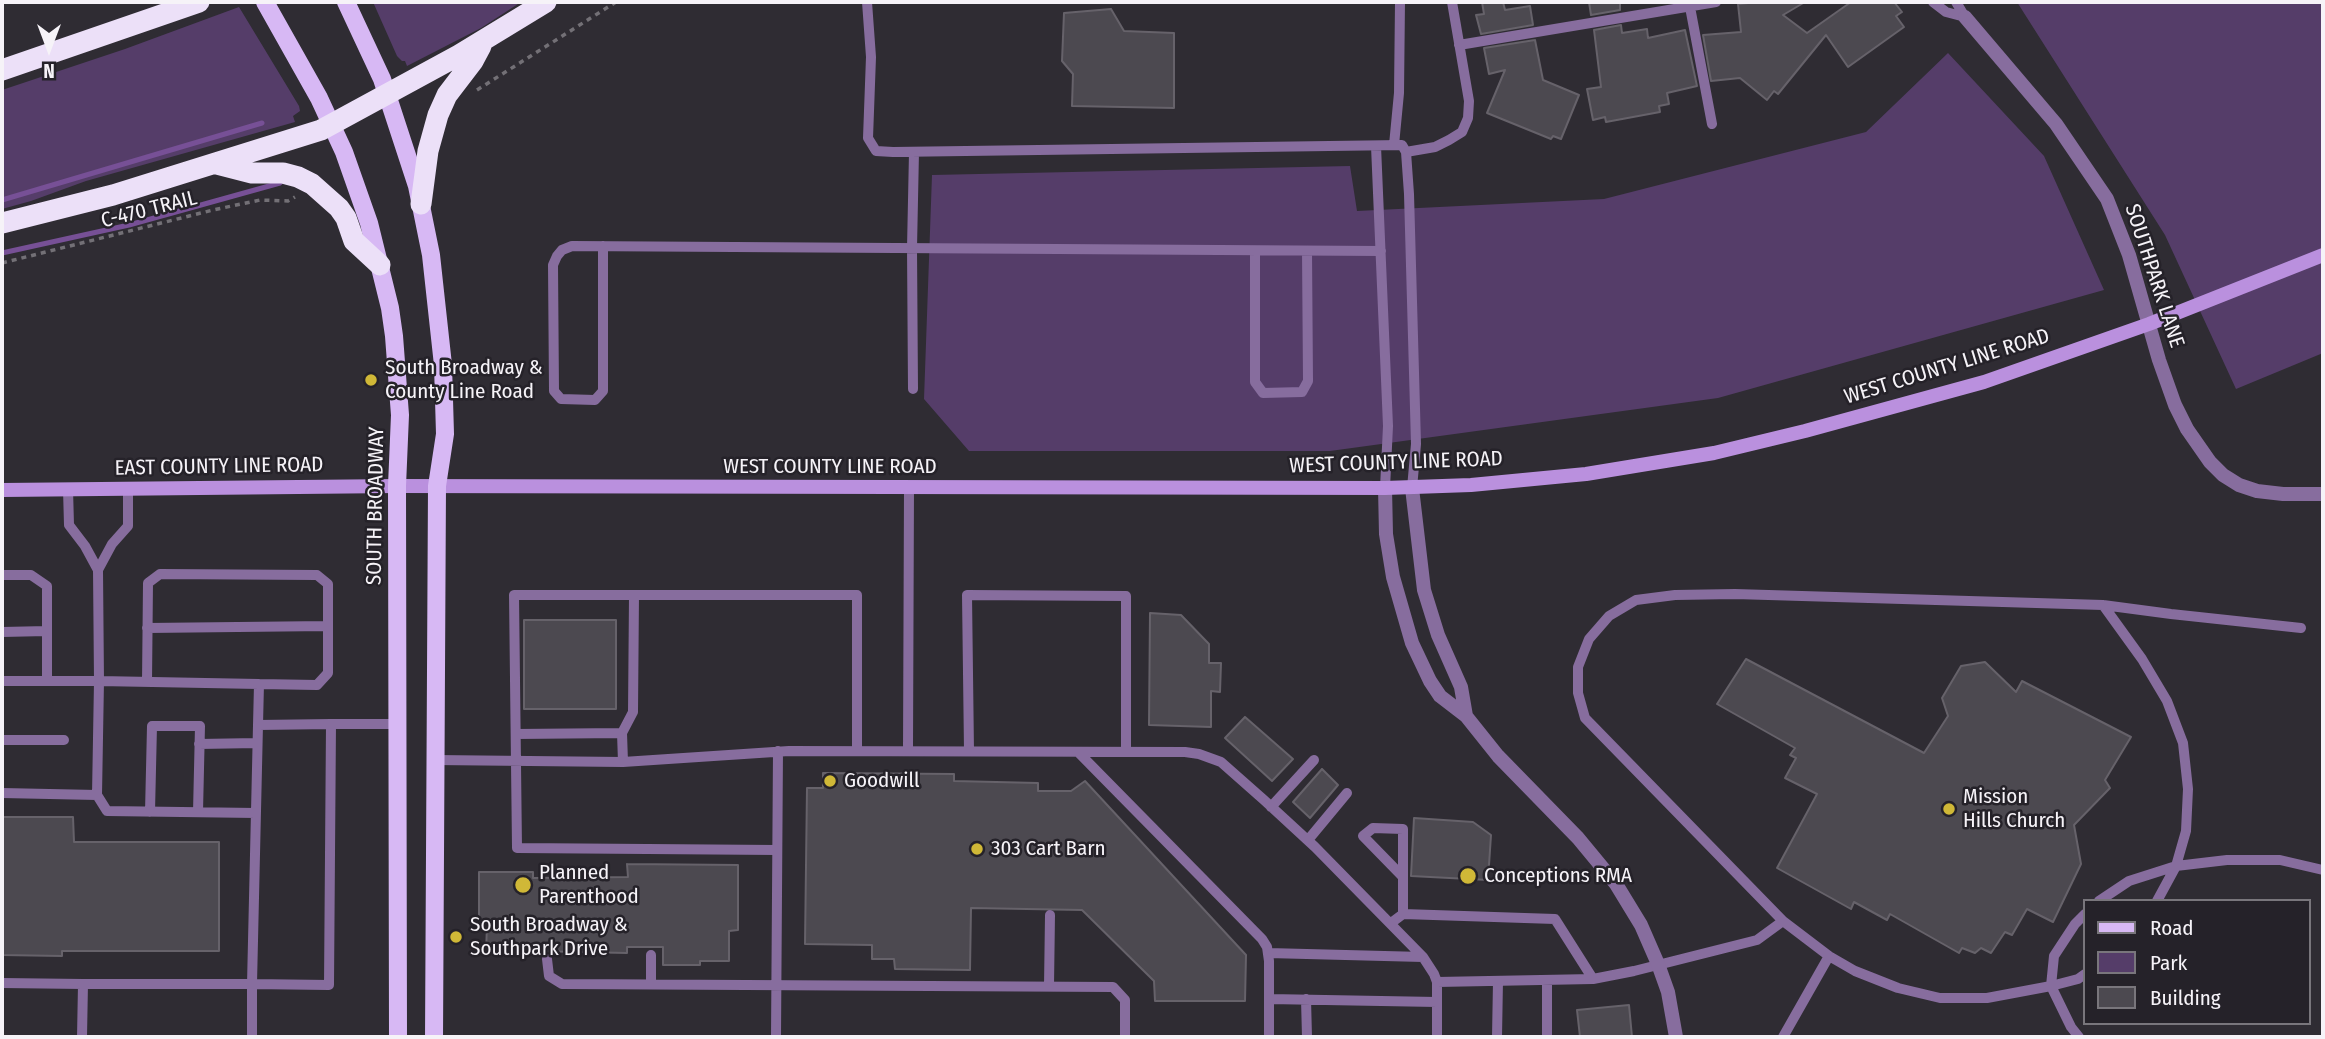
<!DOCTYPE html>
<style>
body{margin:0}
#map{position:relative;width:2325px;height:1039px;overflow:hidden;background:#2f2c33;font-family:"Fira Sans Condensed",sans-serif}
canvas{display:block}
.frame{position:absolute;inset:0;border:4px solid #f6f3f8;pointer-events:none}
.legend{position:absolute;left:2083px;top:899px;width:228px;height:126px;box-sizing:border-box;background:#252229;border:2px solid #79767c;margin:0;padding:9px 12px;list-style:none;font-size:21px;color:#f6f3f8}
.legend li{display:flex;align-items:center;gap:14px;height:35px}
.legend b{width:35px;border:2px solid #79767c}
.north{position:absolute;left:14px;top:14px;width:70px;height:70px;-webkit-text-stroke:5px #252229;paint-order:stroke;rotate:180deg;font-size:19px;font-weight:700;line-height:28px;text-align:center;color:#f6f3f8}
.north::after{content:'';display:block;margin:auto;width:24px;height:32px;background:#f6f3f8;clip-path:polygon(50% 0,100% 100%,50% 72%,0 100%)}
</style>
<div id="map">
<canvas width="2325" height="1039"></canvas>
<div class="frame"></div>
<ul class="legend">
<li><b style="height:9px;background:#d7b8f4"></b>Road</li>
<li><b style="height:19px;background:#553d69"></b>Park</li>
<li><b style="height:19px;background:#4c4950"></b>Building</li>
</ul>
<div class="north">N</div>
</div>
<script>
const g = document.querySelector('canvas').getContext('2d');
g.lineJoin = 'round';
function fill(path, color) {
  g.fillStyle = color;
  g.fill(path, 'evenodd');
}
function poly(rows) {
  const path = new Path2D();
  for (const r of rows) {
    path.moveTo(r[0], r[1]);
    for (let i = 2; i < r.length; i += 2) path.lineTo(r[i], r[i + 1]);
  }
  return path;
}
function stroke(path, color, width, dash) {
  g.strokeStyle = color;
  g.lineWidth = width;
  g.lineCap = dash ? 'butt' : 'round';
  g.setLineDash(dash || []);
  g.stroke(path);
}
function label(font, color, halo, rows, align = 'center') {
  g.font = font + ' "Fira Sans Condensed",sans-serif';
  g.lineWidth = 5;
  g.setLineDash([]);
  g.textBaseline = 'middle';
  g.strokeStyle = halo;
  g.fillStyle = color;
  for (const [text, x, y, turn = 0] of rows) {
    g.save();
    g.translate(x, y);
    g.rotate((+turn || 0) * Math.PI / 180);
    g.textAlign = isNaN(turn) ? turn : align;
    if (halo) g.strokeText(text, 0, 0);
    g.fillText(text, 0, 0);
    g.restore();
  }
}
const green = poly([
 [373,2,521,2,481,28,407,66,405,61,402,61,397,56],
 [2017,2,2323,2,2323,353,2236,389,2165,235],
 [239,7,299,106,300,111,293,116,295,122,86,181,31,201,2,209,2,90,125,49],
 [1948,53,2044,156,2104,290,1718,398,1330,451,969,451,924,399,932,175,1350,166,1357,211,1604,199,1866,132]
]);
const stream = poly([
 [2,200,262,123],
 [2,253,129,225,280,183]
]);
const building = poly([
 [1482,2,1503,2,1505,10,1530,6,1533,25,1481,34,1476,15,1484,14,1482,2],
 [1589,2,1620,2,1620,10,1591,15,1589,2],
 [1759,2,1805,2,1783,15,1807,33,1851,2,1894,2,1902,12,1896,16,1904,27,1848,67,1826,35,1778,94,1774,91,1767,100,1740,78,1711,81,1703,35,1741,32,1738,4,1759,2],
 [1111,9,1124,31,1174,33,1174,108,1072,106,1073,74,1062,61,1064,13,1111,9],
 [1621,25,1622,33,1647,29,1648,38,1685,30,1697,86,1667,93,1669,104,1659,106,1660,112,1606,122,1605,117,1593,120,1587,89,1601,87,1594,30,1621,25],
 [1535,40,1543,80,1579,95,1561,139,1553,136,1551,139,1487,113,1505,70,1489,74,1484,48,1535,40],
 [1150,613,1181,615,1209,644,1209,663,1221,663,1220,692,1211,691,1211,727,1149,725,1150,613],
 [524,620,616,620,616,709,524,709,524,620],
 [1746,659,1924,753,1948,716,1942,698,1961,666,1985,662,2016,692,2022,681,2131,737,2105,780,2110,788,2074,825,2081,864,2053,922,2027,909,2012,935,2005,932,1991,953,1981,948,1975,953,1962,948,1959,953,1890,914,1887,920,1854,902,1851,909,1777,868,1817,794,1785,778,1796,758,1790,755,1795,748,1717,704,1746,659],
 [1245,717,1293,759,1272,781,1225,738,1245,717],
 [1322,769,1338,785,1310,818,1293,802,1322,769],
 [823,773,954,774,954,781,1038,783,1038,791,1071,791,1085,781,1246,955,1245,1001,1155,1001,1154,981,1082,910,971,908,970,970,895,969,894,959,872,959,872,945,805,944,807,788,823,788,823,773],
 [2,817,73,817,74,842,219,842,219,951,62,951,62,956,2,955,2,817],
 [1414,818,1473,822,1491,835,1488,880,1411,876,1414,818],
 [627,864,738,865,738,930,729,931,729,961,700,961,700,965,663,965,663,947,627,947,627,953,532,951,486,954,487,924,479,924,479,872,533,872,533,878,628,877,627,864],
 [1629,1005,1632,1037,1580,1037,1577,1010,1629,1005]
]);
const path = poly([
 [477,90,616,2],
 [2,263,213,210,260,200,288,201,295,197]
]);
const service = poly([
 [867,2,871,57,868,138,876,151,893,152,1402,145,1406,152,1409,194,1416,444,1412,488],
 [1933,2,1946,12,1965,17],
 [1956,2,1965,17],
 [1690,7,1712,124],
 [1459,45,1716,2],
 [1394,145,1399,93,1400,2],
 [1376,146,1388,426,1385,488],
 [1406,152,1435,147,1449,140,1462,132,1468,118,1469,101,1452,2],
 [603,246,603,391,595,400,561,399,554,391,553,265,557,256,562,250,572,246,1381,251],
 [1255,251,1255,382,1263,393,1302,392,1308,381,1307,251],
 [913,389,912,248,914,152],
 [98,570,112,544,128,526,128,488],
 [2,575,31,575,47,586,47,681],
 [2103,605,2142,659,2167,701,2183,743,2188,789,2186,831,2176,866,2157,901],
 [147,628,328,626],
 [2,632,47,631],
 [2,681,99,681,98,570,85,546,69,525,68,489],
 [147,682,148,583,160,574,317,575,328,584,328,673,317,685,259,684],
 [331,724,329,985,252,984,258,725,331,724,398,724],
 [622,733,633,712,634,595],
 [516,734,622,733,623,762],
 [2,740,64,740],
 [199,744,257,743],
 [908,751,909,488],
 [969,751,967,595,1126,596,1126,752],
 [1078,752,1262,939,1267,947,1269,961,1269,1037],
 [435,760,623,762,789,751,1185,752,1199,754,1221,762,1264,800,1315,847,1423,957,1434,974,1437,982,1437,1037],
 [2,793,97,795],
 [1271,807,1314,760],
 [150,812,152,726,200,726,198,812],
 [256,813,107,811,97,795,99,681,259,684,258,725],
 [1308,840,1347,793],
 [777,850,517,848,514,595,857,595,857,751],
 [2099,901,2129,881,2176,866,2227,860,2280,860,2323,870],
 [1403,914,1403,829,1373,828,1363,836,1403,877],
 [2085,914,2075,924,2054,956,2051,986,2078,979,2085,974],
 [1391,923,1403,914,1555,919,1593,979],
 [1268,953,1423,957],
 [651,955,651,984],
 [547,959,549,976,562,984,1113,987,1125,1000,1125,1037],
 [1437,982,1593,979,1634,971,1757,940,1783,921],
 [2,983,83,984],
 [1049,986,1050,915],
 [1269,999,1437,1002],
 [1306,999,1307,1037],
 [82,1037,83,984,252,984,252,1037],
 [776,1037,778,751],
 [1497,1037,1498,981],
 [1547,1037,1547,980],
 [1783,1037,1829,956],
 [2079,1037,2071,1027,2051,986,1987,998,1940,998,1898,988,1855,971,1829,956,1783,921,1585,718,1578,693,1578,667,1589,639,1609,616,1636,600,1675,595,1735,594,2103,605,2171,614,2301,628]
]);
const minor = poly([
 [1965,17,2056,124,2107,199,2129,255,2159,360,2175,405,2187,429,2210,462,2223,475,2239,485,2257,491,2283,494,2323,494],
 [1385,488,1386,534,1393,577,1412,643,1430,681,1440,696,1466,716,1498,756,1578,838,1616,884,1641,925,1658,964,1668,992,1676,1037],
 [1412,488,1424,590,1438,635,1461,687,1466,716]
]);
const secondary = poly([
 [2,490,397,486,1385,488,1471,485,1586,474,1714,453,1805,431,1984,382,2149,324,2323,255]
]);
const primary = poly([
 [265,2,319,98,344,152,369,223,390,308,394,336,400,415,397,486,398,1037],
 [346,2,382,79,417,186,431,255,443,365,445,434,437,486,434,1037]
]);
const motorway = poly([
 [2,70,199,2],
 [217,164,252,173,283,173,298,177,312,184,339,208,346,218,354,241,380,265],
 [421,204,428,151,438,115,447,95,473,61,481,46],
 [2,223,113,195,321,130,459,55,546,2]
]);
const markers = [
 [371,380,7,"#d0b837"],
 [830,781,7,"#d0b837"],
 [1949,809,7,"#d0b837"],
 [977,849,7,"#d0b837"],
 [1468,876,9,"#d0b837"],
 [523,885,9,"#d0b837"],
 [456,937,7,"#d0b837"]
];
const streetNames = [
 ["C-470 TRAIL",149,210,-14],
 ["SOUTHPARK LANE",2154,276,72],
 ["WEST COUNTY LINE ROAD",1947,367,-17],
 ["WEST COUNTY LINE ROAD",1396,463,-2],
 ["EAST COUNTY LINE ROAD",219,467,-1],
 ["WEST COUNTY LINE ROAD",830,467],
 ["SOUTH BROADWAY",376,506,-89]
];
const poiNames = [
 ["South Broadway &",385,368],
 ["County Line Road",385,392],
 ["Goodwill",844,781],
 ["Mission",1963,797],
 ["Hills Church",1963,821],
 ["303 Cart Barn",991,849],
 ["Planned",539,873],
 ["Parenthood",539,897],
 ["Conceptions RMA",1484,876],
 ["South Broadway &",470,925],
 ["Southpark Drive",470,949]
];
fill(green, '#553d69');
stroke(stream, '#775096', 5);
fill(building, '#4c4950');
stroke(building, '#66626a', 2);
stroke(path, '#737076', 3.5, [5, 5]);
stroke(service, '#876d9e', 10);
stroke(minor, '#876d9e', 14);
stroke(secondary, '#ba90de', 14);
stroke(primary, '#d7b8f4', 18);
stroke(motorway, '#ece0f8', 21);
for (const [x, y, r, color] of markers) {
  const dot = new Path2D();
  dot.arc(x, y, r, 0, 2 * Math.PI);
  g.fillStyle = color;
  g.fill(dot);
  stroke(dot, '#252229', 2.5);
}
label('21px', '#f6f3f8', '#252229', streetNames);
label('21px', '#f6f3f8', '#252229', poiNames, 'left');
</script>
